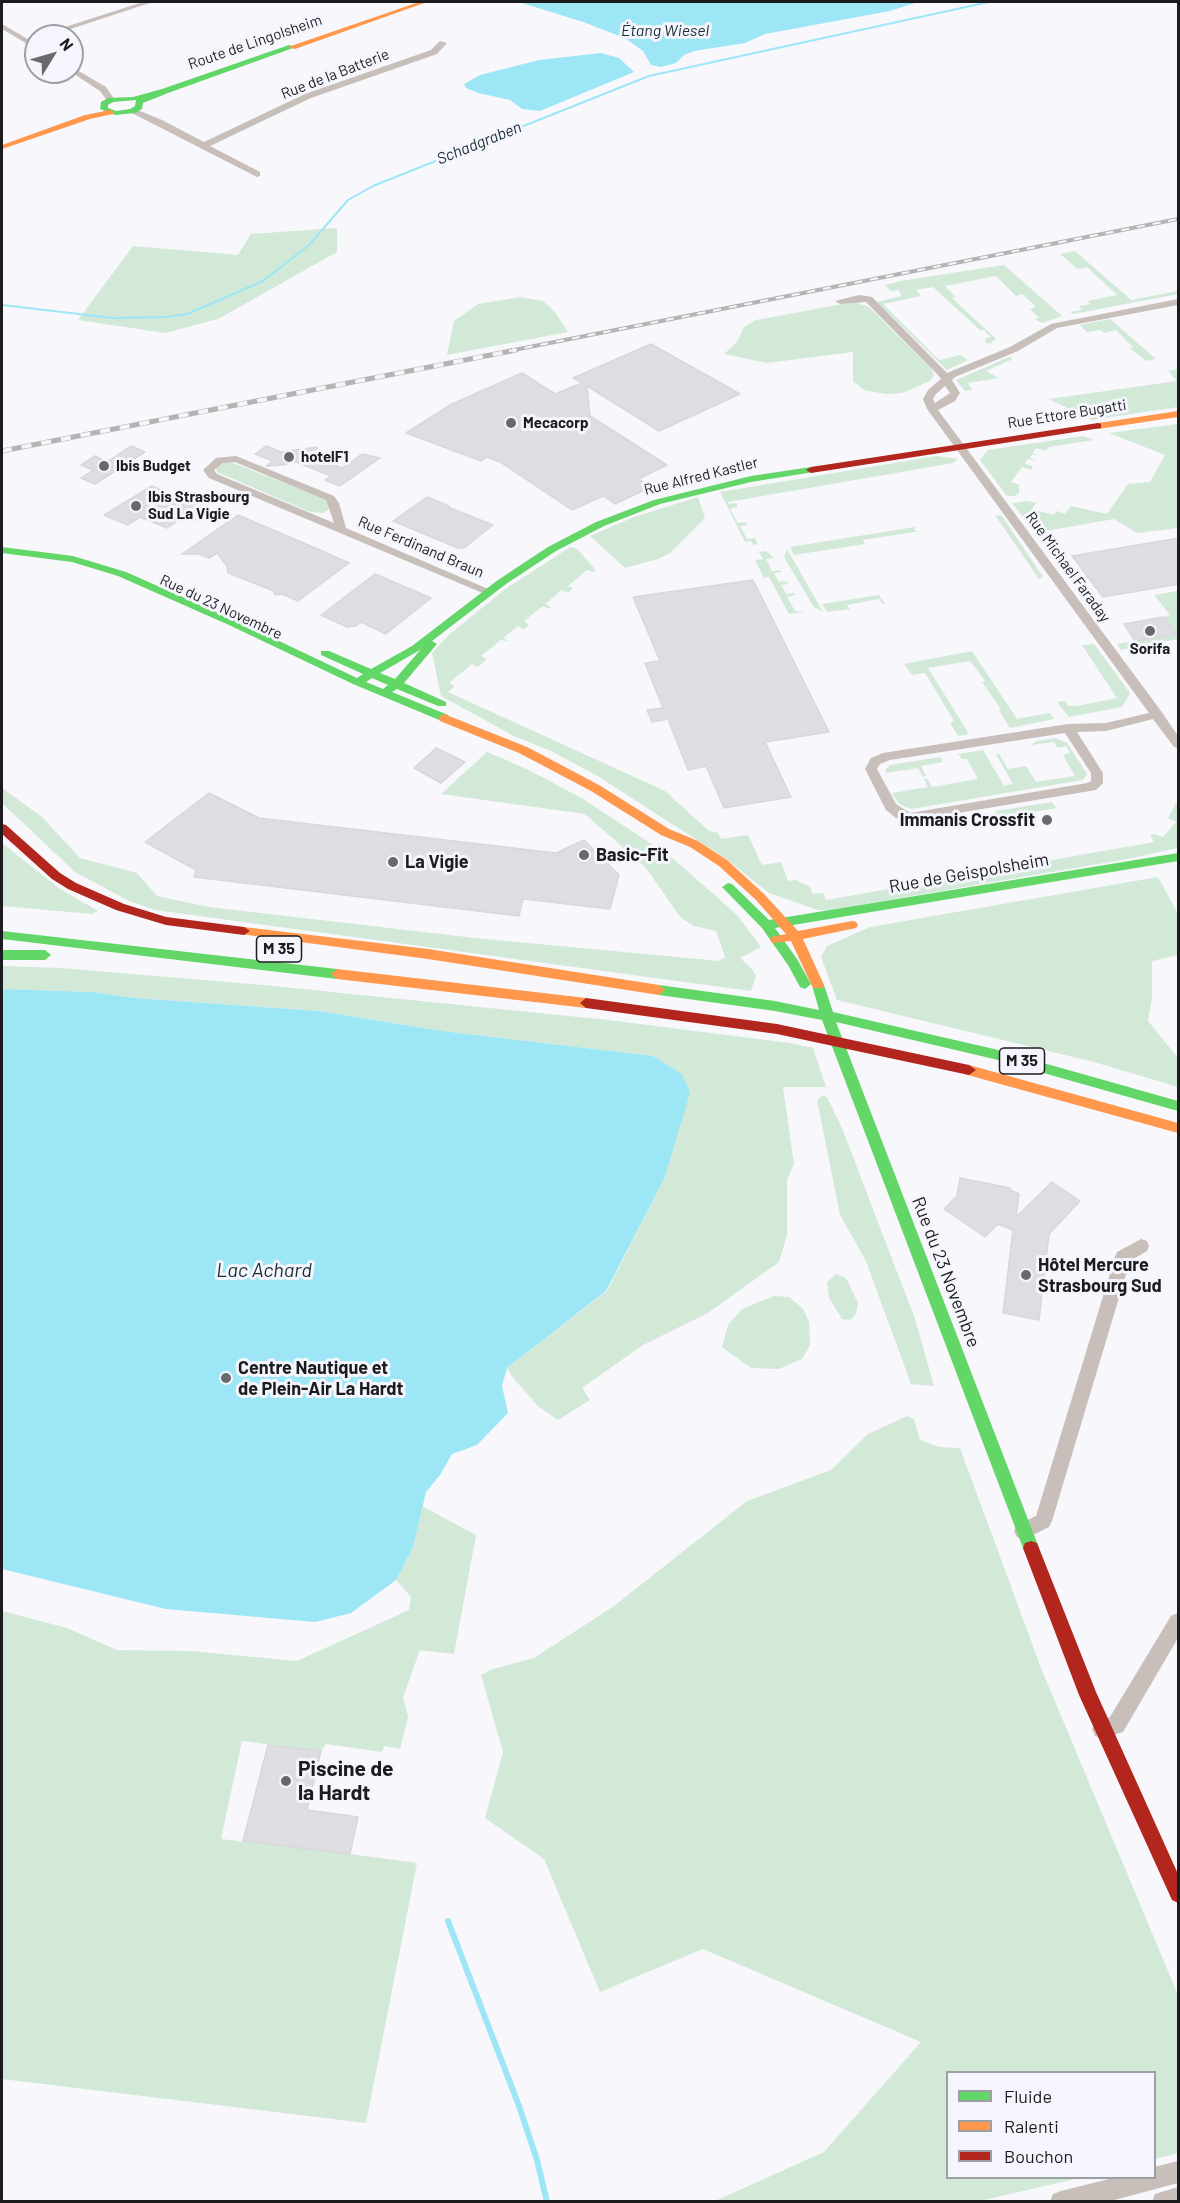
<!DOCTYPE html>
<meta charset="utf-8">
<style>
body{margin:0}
#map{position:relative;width:1180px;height:2203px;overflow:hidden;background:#f7f7fc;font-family:Barlow,sans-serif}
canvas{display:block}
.frame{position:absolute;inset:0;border:3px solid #1c1c1f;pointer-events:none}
.legend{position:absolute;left:946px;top:2071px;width:210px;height:108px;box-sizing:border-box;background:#f5f5fe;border:2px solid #9e9ea5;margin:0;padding:8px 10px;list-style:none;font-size:18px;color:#1c1c1f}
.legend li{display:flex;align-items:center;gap:12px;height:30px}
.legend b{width:30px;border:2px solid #9e9ea5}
.north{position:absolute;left:24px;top:24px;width:60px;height:60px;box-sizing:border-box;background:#f5f5fe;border:2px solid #9e9ea5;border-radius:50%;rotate:53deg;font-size:16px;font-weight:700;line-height:24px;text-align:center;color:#1c1c1f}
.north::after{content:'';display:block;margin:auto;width:21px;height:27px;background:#69696c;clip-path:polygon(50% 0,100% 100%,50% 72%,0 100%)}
</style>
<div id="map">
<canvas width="1180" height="2203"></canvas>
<div class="frame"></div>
<ul class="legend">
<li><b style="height:8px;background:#63d668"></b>Fluide</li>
<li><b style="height:8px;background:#ff974d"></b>Ralenti</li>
<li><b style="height:8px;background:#b3261e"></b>Bouchon</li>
</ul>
<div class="north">N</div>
</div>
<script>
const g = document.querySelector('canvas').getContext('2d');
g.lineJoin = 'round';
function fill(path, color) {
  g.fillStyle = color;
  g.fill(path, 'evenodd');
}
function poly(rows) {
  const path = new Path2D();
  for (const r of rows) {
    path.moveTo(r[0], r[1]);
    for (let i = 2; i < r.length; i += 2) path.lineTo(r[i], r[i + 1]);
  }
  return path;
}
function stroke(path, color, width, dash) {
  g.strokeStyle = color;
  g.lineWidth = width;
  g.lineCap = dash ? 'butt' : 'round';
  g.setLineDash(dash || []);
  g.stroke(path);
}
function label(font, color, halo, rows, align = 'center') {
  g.font = font + ' Barlow,sans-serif';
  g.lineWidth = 6;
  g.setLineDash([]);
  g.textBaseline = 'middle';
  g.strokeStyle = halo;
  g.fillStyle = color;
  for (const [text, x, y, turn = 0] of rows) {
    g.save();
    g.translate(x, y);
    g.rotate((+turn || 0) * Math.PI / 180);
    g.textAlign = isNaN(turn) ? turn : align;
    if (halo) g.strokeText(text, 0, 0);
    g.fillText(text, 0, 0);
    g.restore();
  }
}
const green = poly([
 [337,228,337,252,218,319,165,333,78,320,133,246,238,255,251,234],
 [1075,251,1131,300,1178,291,1178,294,1073,314,1070,312,1082,310,1079,306,1090,304,1087,301,1117,295,1087,267,1078,269,1060,254],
 [1004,265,1062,316,1042,323,1034,319,1039,318,1030,309,1036,307,1022,294,1016,296,996,276,945,286,956,297,952,298,996,339,989,344,985,342,986,338,991,337,984,330,980,330,933,287,916,290,921,296,883,304,939,360,961,355,968,360,947,370,877,302,901,296,899,290,891,291,885,285,900,281],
 [520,297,543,301,555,312,568,332,447,355,454,321,478,304],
 [854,302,869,307,931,368,934,375,930,381,902,393,886,394,864,390,853,381,853,352,767,363,724,354,737,342,744,327,756,320],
 [1110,319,1156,359,1146,361,1130,348,1133,347,1116,330,1104,333,1100,330,1087,332,1080,325],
 [1009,357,1013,359,986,371,999,378,968,383,972,390,965,391,956,380],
 [1178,369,1178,407,1092,420,1049,399,1177,381,1168,371],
 [1178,424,1178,528,1137,533,1114,519,1035,533,1012,503,1027,501,1036,503,1032,509,1054,515,1057,511,1065,514,1071,506,1107,514,1128,484,1150,482,1165,455,1109,433],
 [1083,436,1094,440,1049,447,1045,451,1036,448,1033,453,1041,456,1032,454,1030,458,1037,462,1028,459,1025,464,1033,466,1031,470,1022,467,1011,482,1019,485,1019,493,1014,496,1007,496,980,460,988,450],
 [936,456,958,459,953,463,728,502,729,504,737,503,737,507,730,509,738,523,746,522,747,525,740,526,747,539,755,538,758,544,753,545,751,541,745,542,720,492],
 [228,461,325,499,329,506,328,510,323,513,310,512,217,472,216,467],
 [698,497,705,518,670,553,658,559,625,568,590,536,634,517],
 [995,515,1002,516,1043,577,1039,579],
 [915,527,915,531,920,531,863,540,865,544,794,555,790,547],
 [570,547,576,548,596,570,593,572,587,570,568,586,573,588,568,593,562,590,545,604,551,607,549,609,543,606,524,621,529,625,524,629,518,626,503,638,509,641,501,640,481,656,487,659,478,667,472,664,449,683,455,686,448,692,665,791,709,831,718,833,721,839,748,835,762,865,781,862,788,881,796,880,809,886,813,894,823,893,826,900,1154,842,1150,836,1154,834,1163,837,1176,822,1168,818,1176,803,1178,804,1178,848,1122,860,830,910,818,910,769,893,725,858,596,775,551,751,516,737,441,696,432,653,450,634,504,590],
 [787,549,823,612,814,607,784,557],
 [766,551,774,558,766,559,772,571,780,570,782,572,774,573,779,582,787,581,788,584,781,585,786,594,794,593,795,595,787,597,795,611,804,612,789,614,769,577,764,578,755,560,763,559,759,552],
 [1178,591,1178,639,1121,650,1117,644,1175,634,1163,617,1170,615,1154,595],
 [879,595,885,604,882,604,879,599,847,605,850,609,827,612,822,604],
 [1094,644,1130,693,1122,707,1069,717,1057,702,1065,701,1068,706,1077,706,1117,698,1082,645],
 [972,651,1017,719,1050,713,1054,719,1010,728,999,710,1001,709,982,682,985,681,981,675,970,661,928,668,969,734,958,736,950,723,954,721,925,673,912,675,904,664],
 [1056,738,1067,743,1087,774,1083,780,911,809,899,804,892,793,928,787,924,779,927,778,932,787,978,779,967,759,962,759,958,754,983,750,1004,786,1013,784,996,754,999,754,1008,769,1026,766,1036,782,1075,776,1063,755,1070,753,1066,746,1058,748,1054,742,1031,745,1037,741],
 [487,752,529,770,583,799,670,856,709,890,737,915,761,947,740,958,752,969,756,976,751,991,155,910,129,901,75,872,2,803,2,788,42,817,80,858,137,873,157,896,209,907,475,938,719,961,725,957,716,931,694,926,681,918,646,868,585,814,441,794],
 [940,757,943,762,921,766,926,776,923,777,918,768,886,773,885,770,890,765],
 [1052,802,1056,808,999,818,995,811],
 [2,843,60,889,98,911,92,914,2,906],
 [1158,877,1178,914,1178,955,1152,961,1152,998,1148,1021,1178,1058,1178,1087,1094,1062,837,1000,821,957,827,946,870,927],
 [2,966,61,968,263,985,608,1020,790,1043,813,1048,826,1087,783,1087,794,1164,787,1180,787,1235,779,1262,708,1313,643,1345,582,1388,590,1400,558,1420,539,1407,514,1379,507,1368,607,1291,664,1179,682,1074,653,1056,442,1031,319,1011,135,998,92,992,2,989],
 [822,1096,827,1097,842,1128,915,1319,934,1386,911,1384,866,1261,840,1215,817,1100],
 [836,1274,846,1278,858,1303,856,1314,850,1320,842,1319,829,1298,827,1282],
 [774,1296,789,1297,803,1309,809,1322,810,1345,802,1359,779,1369,751,1368,722,1347,728,1325,742,1309],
 [907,1416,914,1419,920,1440,939,1447,960,1448,1041,1668,1178,1995,1178,2153,1155,2159,1154,2072,948,2072,948,2178,1079,2178,980,2201,715,2201,824,2152,921,2042,703,1949,600,1992,544,1859,485,1818,503,1752,481,1675,493,1669,534,1658,614,1606,747,1501,831,1470,868,1434],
 [422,1506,476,1535,454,1654,420,1650,403,1697,408,1717,400,1749,384,1746,382,1752,326,1744,321,1751,242,1741,221,1839,298,1848,303,1832,350,1854,417,1863,366,2123,2,2079,2,1611,67,1628,117,1650,190,1651,297,1661,409,1610,411,1597,396,1580,413,1547]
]);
const water = poly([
 [519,2,918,2,890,11,765,34,745,43,694,51,684,55,676,63,661,67,651,65,643,51,625,38,583,22],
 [601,53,619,58,634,72,540,111,522,109,510,100,478,93,466,88,464,84,480,75,539,60],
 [2,989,92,992,135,998,319,1011,442,1031,653,1056,682,1074,690,1093,664,1179,606,1291,507,1368,502,1386,508,1413,477,1445,452,1454,440,1475,426,1492,413,1547,396,1580,351,1613,315,1622,166,1609,2,1569]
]);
const streamFar1 = poly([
 [2,305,113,318,167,317,187,314,263,281,309,245,348,200,373,186,649,76,989,2]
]);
const stream = poly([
 [448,1921,519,2106,537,2160,547,2202]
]);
const building = poly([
 [651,344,740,394,659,431,587,386,590,416,667,465,638,479,651,487,615,504,603,496,572,510,500,462,487,457,481,461,406,433,452,404,522,373,555,394,582,383,573,378,651,344],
 [131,446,145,452,95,484,81,478,93,470,81,465,95,456,107,462,131,446],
 [266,446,281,452,317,447,319,456,314,457,342,468,362,454,380,458,340,486,325,480,331,476,294,461,284,465,266,466,273,461,255,454,266,446],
 [152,486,185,501,193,496,207,502,210,518,193,520,185,516,167,528,140,517,128,525,104,515,152,486],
 [427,497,449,506,448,507,493,525,464,548,458,548,393,521,427,497],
 [238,515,320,550,349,563,298,601,282,594,275,595,274,591,228,573,227,566,217,553,209,558,199,554,182,554,238,515],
 [1179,538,1179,584,1103,597,1072,556,1179,538],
 [375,574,431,598,386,634,361,622,356,626,347,627,321,615,375,574],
 [753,580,829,732,765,742,791,797,724,808,706,766,688,770,668,719,652,722,647,710,663,708,645,663,660,661,633,597,753,580],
 [1163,617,1176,634,1135,641,1124,624,1163,617],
 [436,748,465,762,441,783,414,768,436,748],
 [209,793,259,818,556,853,584,840,619,875,610,909,523,899,519,916,194,877,196,870,145,842,209,793],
 [960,1178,1010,1188,1010,1190,1019,1194,1016,1217,1052,1182,1080,1201,1049,1234,1039,1320,1003,1313,1013,1230,998,1224,985,1237,944,1209,957,1196,960,1178],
 [268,1745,321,1751,307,1810,358,1817,350,1854,243,1841,268,1745]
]);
const street = poly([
 [143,2,153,2,49,36,37,36,143,2],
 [2,24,36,44,36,49,2,29,2,24],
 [440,41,447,43,437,54,311,98,210,146,260,172,260,176,257,177,128,111,135,109,162,120,204,142,305,94,431,50,440,41],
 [72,67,106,87,115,100,114,102,108,102,100,91,71,72,72,67],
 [859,295,872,297,947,373,1010,347,1051,324,1178,299,1178,305,1057,328,1018,351,955,377,952,380,960,393,955,401,938,410,1161,711,1178,736,1178,748,1174,747,1153,719,1106,731,1077,732,1103,773,1103,783,1096,790,910,821,896,818,886,810,865,769,871,758,883,753,1068,724,1106,723,1149,713,927,409,923,399,928,390,941,379,938,375,866,302,840,304,835,301,859,295],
 [945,386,950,393,935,403,933,399,936,394,945,386],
 [1065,733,1091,773,1091,781,1087,783,910,813,896,804,877,769,880,764,890,760,1065,733],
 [236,456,334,496,339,503,346,528,495,592,489,595,485,594,209,478,203,470,216,458,236,456],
 [235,462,326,500,334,523,217,474,214,470,223,463,235,462],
 [1141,1239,1147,1241,1149,1246,1147,1251,1130,1261,1052,1521,1049,1527,1029,1537,1023,1539,1017,1537,1014,1531,1017,1525,1036,1516,1115,1257,1117,1252,1141,1239],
 [1178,1613,1178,1638,1123,1732,1102,1738,1095,1736,1092,1729,1095,1722,1110,1717,1171,1616,1178,1613],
 [1178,2161,1178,2183,1107,2202,1050,2202,1053,2194,1061,2191,1113,2178,1154,2178,1154,2167,1178,2161],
 [1178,2187,1178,2202,1152,2202,1155,2194,1178,2187]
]);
const fast = poly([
 [289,45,296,47,168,93,143,103,142,109,135,113,115,115,100,109,101,102,108,98,133,97,162,89,289,45],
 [136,100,135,106,130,109,116,111,108,108,108,105,113,102,136,100],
 [811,467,814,468,814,472,751,482,660,504,604,526,556,551,506,584,432,641,437,644,404,683,446,702,446,706,438,706,397,689,392,692,448,715,450,718,444,722,353,684,229,625,118,576,72,562,2,553,2,547,73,556,126,572,237,621,357,678,363,674,321,655,321,651,329,651,371,669,412,646,498,580,548,547,596,522,654,500,751,476,811,467],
 [422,648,395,679,380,673,420,650,422,648],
 [372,678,388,685,383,689,366,682,372,678],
 [1178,853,1178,861,775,928,797,959,811,984,805,989,800,987,788,965,762,928,722,887,728,883,732,884,769,920,1178,853],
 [2,931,337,969,343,974,337,979,2,939,2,931],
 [2,950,45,950,51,955,45,960,2,960,2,950],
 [818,980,824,985,833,1012,994,1049,1178,1101,1178,1111,994,1059,836,1022,1039,1548,1037,1553,1031,1555,1025,1553,1023,1548,822,1020,775,1011,659,995,653,990,659,985,775,1001,819,1010,812,985,818,980]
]);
const slow = poly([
 [419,2,427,2,295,49,288,47,419,2],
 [110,110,114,112,113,114,90,119,2,149,2,145,85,115,110,110],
 [1178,411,1178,417,1098,429,1093,426,1098,423,1178,411],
 [444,714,527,747,599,785,669,829,698,841,727,860,764,894,798,931,852,921,856,922,858,925,856,928,803,939,824,985,823,988,813,988,791,941,772,943,770,940,772,937,786,934,756,900,719,866,690,847,661,835,591,791,519,753,440,721,438,718,444,714],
 [244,927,428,949,659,985,665,990,659,995,428,959,240,934,238,931,244,927],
 [337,969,586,998,592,1003,586,1008,337,979,331,974,337,969],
 [969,1065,1178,1123,1178,1133,964,1074,962,1070,969,1065]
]);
const jam = poly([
 [1098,423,1101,424,1101,428,811,473,806,470,811,467,1098,423],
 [2,824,6,825,60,873,76,883,124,904,166,917,244,927,250,931,244,935,166,925,116,910,68,889,52,879,2,834,2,824],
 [586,998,777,1024,969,1065,976,1070,969,1075,777,1034,586,1008,580,1003,586,998],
 [1031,1541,1037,1543,1039,1548,1096,1692,1178,1874,1178,1903,1172,1900,1079,1695,1023,1548,1025,1543,1031,1541]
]);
const railFar1 = poly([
 [509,351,1178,219]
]);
const rail = poly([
 [2,451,516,350]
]);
const markers = [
 [511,423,6,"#69696c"],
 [289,457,6,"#69696c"],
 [104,466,6,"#69696c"],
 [136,506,6,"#69696c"],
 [1150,631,6,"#69696c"],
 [1047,820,6,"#69696c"],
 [584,855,6,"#69696c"],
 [393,862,6,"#69696c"],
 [1026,1275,6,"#69696c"],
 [226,1378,6,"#69696c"],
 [286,1781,6,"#69696c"]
];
const farStreetnames = [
 ["Route de Lingolsheim",255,42,-19],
 ["Rue de la Batterie",335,74,-21],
 ["Rue Ettore Bugatti",1067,414,-9],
 ["Rue Alfred Kastler",701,476,-14],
 ["Rue Ferdinand Braun",421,547,23],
 ["Rue Michael Faraday",1068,567,54],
 ["Rue du 23 Novembre",221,607,25]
];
const farPoinames = [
 ["Mecacorp",523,423],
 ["hotelF1",301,457],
 ["Ibis Budget",116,466],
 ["Ibis Strasbourg",148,497],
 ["Sud La Vigie",148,514],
 ["Sorifa",1150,649,"center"]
];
const farWaternames = [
 ["Étang Wiesel",665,31],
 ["Schadgraben",479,143,-22]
];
const shields = [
 [279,949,45],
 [1022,1061,45]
];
const shieldNames = [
 ["M 35",279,949],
 ["M 35",1022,1061]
];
const poiNames = [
 ["Immanis Crossfit",1035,820,"right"],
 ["Basic-Fit",596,855],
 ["La Vigie",405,862],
 ["Hôtel Mercure",1038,1265],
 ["Strasbourg Sud",1038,1286],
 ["Centre Nautique et",238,1368],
 ["de Plein-Air La Hardt",238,1389]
];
const streetNames = [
 ["Rue de Geispolsheim",969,873,-10],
 ["Rue du 23 Novembre",946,1272,69]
];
const waterNames = [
 ["Lac Achard",264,1270]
];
const nearPoinames = [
 ["Piscine de",298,1769],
 ["la Hardt",298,1793]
];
fill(green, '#d2e9d8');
fill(water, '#9de6f6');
stroke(streamFar1, '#9de6f6', 2);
stroke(stream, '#9de6f6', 6);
fill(building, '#dedde1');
stroke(building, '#d8d8dc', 1.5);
fill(street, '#c8beba');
fill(fast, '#63d668');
fill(slow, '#ff974d');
fill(jam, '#b3261e');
stroke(railFar1, '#b8b3b2', 4);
stroke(rail, '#b8b3b2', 5);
stroke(railFar1, '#f5f5fe', 2, [8]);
stroke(rail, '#f5f5fe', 4, [10]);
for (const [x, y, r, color] of markers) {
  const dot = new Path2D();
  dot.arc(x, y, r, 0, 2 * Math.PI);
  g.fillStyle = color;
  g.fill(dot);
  stroke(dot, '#f5f5fe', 2);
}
label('15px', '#1c1c1f', '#f5f5fe', farStreetnames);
label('bold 15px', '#1c1c1f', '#f5f5fe', farPoinames, 'left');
label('italic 16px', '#1a2d31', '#f5f5fe', farWaternames);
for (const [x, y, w] of shields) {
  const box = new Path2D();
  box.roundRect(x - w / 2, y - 13, w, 26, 4.5);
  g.fillStyle = '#f5f5fe';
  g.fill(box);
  stroke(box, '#1c1c1f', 1.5);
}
label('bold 16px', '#1c1c1f', null, shieldNames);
label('bold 18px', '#1c1c1f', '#f5f5fe', poiNames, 'left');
label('18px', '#1c1c1f', '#f5f5fe', streetNames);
label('italic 20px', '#1a2d31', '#f5f5fe', waterNames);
label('bold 21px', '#1c1c1f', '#f5f5fe', nearPoinames, 'left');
</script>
